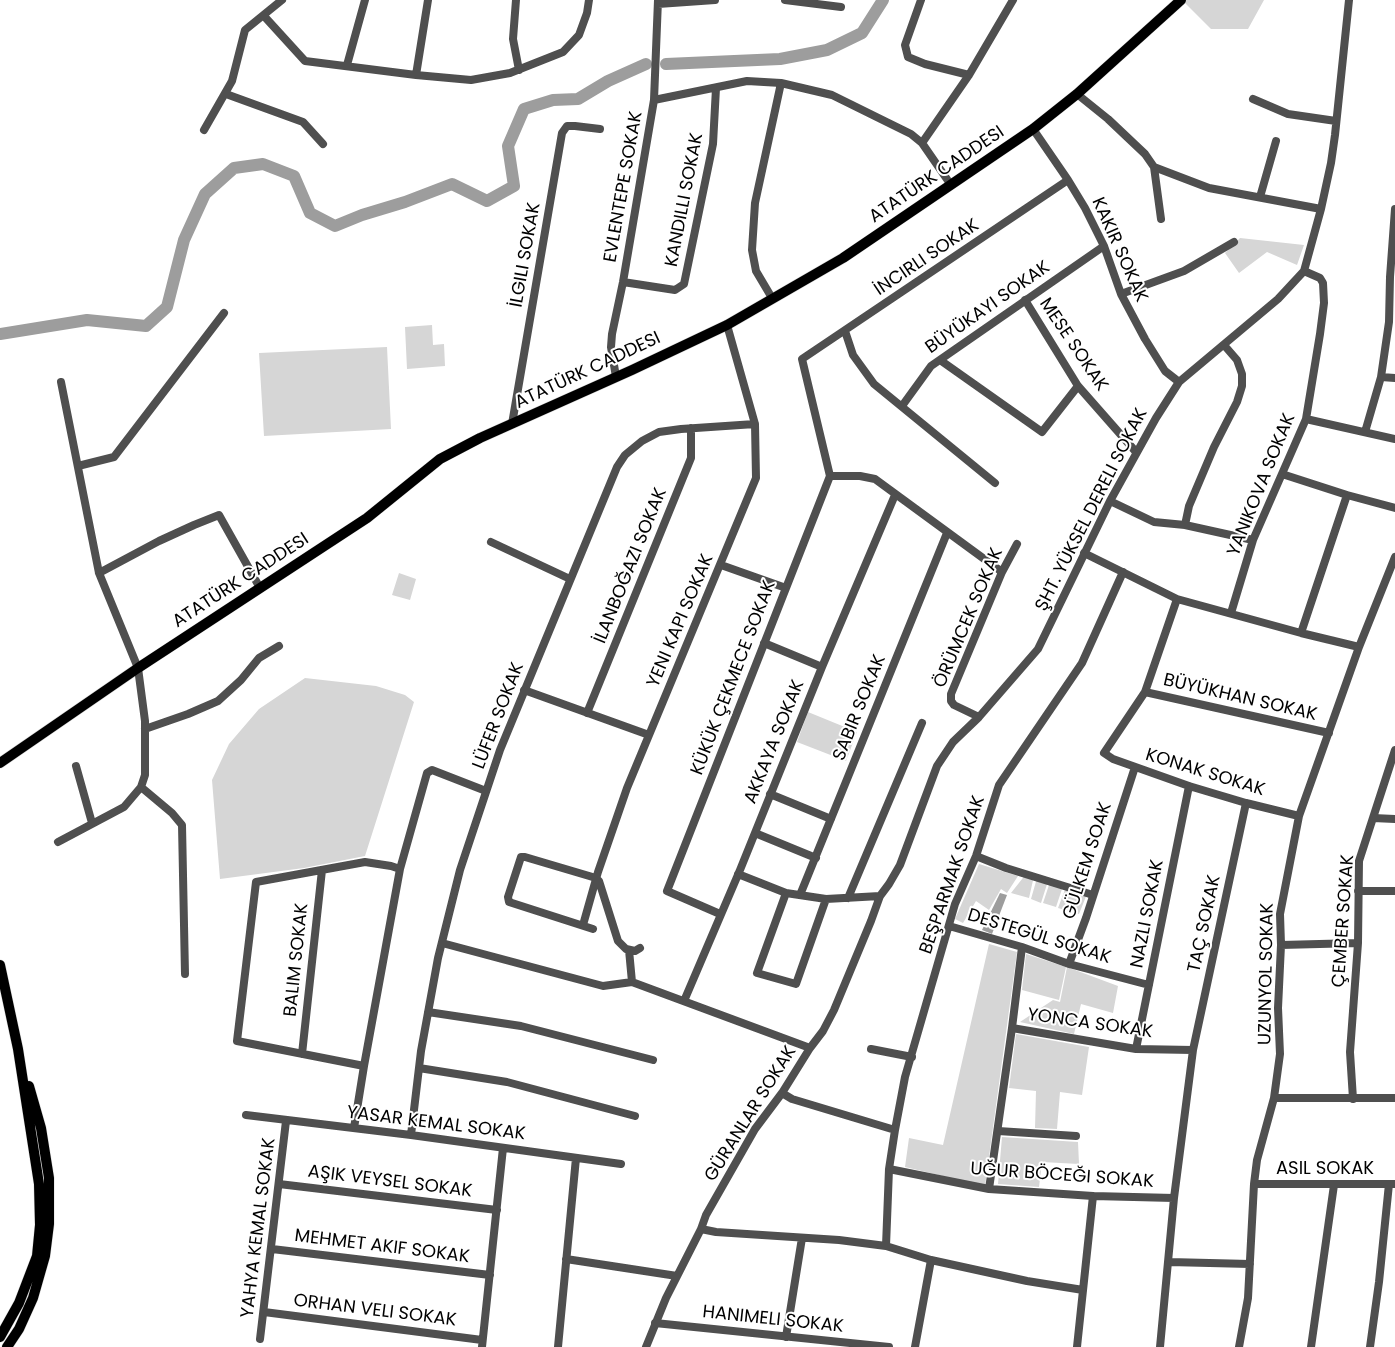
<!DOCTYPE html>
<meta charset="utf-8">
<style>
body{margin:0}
canvas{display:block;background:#fff}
</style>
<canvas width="1395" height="1347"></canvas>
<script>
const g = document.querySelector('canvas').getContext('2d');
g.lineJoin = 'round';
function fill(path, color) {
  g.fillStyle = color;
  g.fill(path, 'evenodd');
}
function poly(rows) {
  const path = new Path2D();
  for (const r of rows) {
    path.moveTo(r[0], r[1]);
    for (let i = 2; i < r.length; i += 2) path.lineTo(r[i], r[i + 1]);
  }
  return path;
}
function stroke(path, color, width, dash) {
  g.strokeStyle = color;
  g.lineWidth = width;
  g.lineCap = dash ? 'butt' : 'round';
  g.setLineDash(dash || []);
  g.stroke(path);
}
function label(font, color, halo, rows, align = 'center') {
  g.font = font + ' Poppins,sans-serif';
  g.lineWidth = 4;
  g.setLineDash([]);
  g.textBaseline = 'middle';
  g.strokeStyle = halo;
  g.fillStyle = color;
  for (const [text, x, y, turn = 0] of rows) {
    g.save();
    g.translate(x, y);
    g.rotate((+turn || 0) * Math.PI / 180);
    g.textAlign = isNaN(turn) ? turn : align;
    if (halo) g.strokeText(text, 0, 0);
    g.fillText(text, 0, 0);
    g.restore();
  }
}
const green = poly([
 [1186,0,1264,0,1248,29,1211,29,1184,2],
 [1240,238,1304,245,1297,265,1267,252,1239,273,1225,253],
 [432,325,433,345,444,344,445,366,407,369,405,327],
 [387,347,391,429,264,436,259,353],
 [399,573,416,579,410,600,392,595],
 [305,678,376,686,405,695,414,702,365,856,304,868,220,879,212,780,229,744,259,709],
 [808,712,857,732,846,761,797,742],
 [979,864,1018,876,1007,893,1001,889,989,910,976,901,963,923,955,919],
 [1026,874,1034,876,1029,898,1011,893],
 [1037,878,1048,881,1041,903,1031,899],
 [1050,882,1063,886,1056,907,1043,903],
 [1066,887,1087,894,1079,914,1058,908],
 [989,944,1017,952,985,1186,905,1167,909,1138,943,1145],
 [1026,954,1066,967,1059,1000,1022,990],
 [1067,967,1118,986,1113,1013,1081,1004,1074,1034,1020,1022,1053,1000,1060,1002],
 [1016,1034,1089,1047,1082,1095,1060,1092,1057,1129,1035,1128,1036,1091,1009,1088],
 [1002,1137,1078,1142,1079,1164,1042,1162,1039,1187,998,1184]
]);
const water = poly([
 [1000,893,1007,895,992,934,982,930]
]);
const river = poly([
 [666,64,780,59,827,50,862,33,883,0],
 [0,334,87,320,146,326,167,307,184,240,205,194,234,168,263,164,294,176,310,213,335,226,362,215,405,202,452,184,487,201,514,186,508,146,524,109,553,100,578,99,608,81,646,64]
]);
const minor = poly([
 [516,0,513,39,519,70],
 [785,0,841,7],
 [921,0,905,45,908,57,925,64,969,75],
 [658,4,715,0],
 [264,16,305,61,416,75,471,80,510,73,563,52,579,35,587,13,589,0],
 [347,65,365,0],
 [416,75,428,0],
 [226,94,303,122,323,144],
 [1077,94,1108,119,1145,154,1154,167,1161,219],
 [1253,99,1288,114,1336,121],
 [654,100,747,81,781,83,832,95,911,134,922,143,951,185],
 [1033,129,1068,180,1085,208,1104,246,1121,294,1145,339,1165,371,1179,382],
 [204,130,232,81,245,30,282,0],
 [922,143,969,75,1013,0],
 [1154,167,1209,188,1321,209],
 [1260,197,1276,141],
 [623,282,675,290,684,284,713,144,716,88],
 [1121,294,1184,271,1234,242],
 [772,298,756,271,752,250,755,203,781,83],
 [1025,300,1078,386,1136,452],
 [845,331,853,355,874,384,995,483],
 [940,360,1042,432,1078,386],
 [616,377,611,347,612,334,623,282,654,100,658,0],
 [1381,377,1395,378],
 [902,406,931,366,1104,246],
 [1306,419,1395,439],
 [512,424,562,133,567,126,575,126,600,129],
 [1365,432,1381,377,1389,322,1390,277,1395,209],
 [78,466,114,457,224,313],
 [1282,474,1347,495,1395,508],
 [830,476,802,359,1068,180],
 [830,476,860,476,875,479,1002,572],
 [1110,501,1154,522,1185,525,1253,540],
 [1185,525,1189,506,1214,447,1237,402,1242,386,1242,374,1237,360,1224,345],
 [491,542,570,579],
 [1084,553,1177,599,1301,633,1359,647],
 [721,565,786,588],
 [99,573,159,541,194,525,219,515,260,588],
 [1177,599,1145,692,1104,753,1113,759,1189,786,1246,803,1299,816],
 [1231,613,1253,540,1306,419,1320,334,1324,303,1323,283,1320,278,1304,271],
 [1301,633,1347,495],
 [764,643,822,667],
 [524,690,649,735],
 [1145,692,1329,733],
 [587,713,691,458,691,428],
 [979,717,954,705,951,701,951,694,1002,572,1017,544],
 [145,729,188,714,218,701,241,680,259,658,279,646],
 [76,766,92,823],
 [141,787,172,813,182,825,185,974],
 [770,794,831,819],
 [1373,818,1395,819],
 [755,833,816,858],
 [58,842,124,807,141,787,145,775,145,721,138,668,99,573,61,382],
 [976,856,1006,868,1093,895],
 [738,874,786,893,826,899,880,896],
 [1358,891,1395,891],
 [786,893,757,973,796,984,826,899],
 [800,895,947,533],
 [848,898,922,723],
 [720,914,667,891,830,476],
 [583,925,598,872,627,788,756,478,755,424,727,325],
 [949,926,1022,947,1069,964,1149,985],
 [593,929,509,902,508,897,521,857,525,857,596,878,599,881,618,941,626,949,635,951,640,948],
 [442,943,603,986,632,982,810,1048],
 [1281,945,1358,943],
 [629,950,632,982],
 [1069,964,1086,918,1135,767],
 [684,1001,740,870,822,667,895,495],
 [428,1012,521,1026,653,1060],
 [1012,1028,1136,1049,1193,1050],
 [871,1049,912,1057],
 [1136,1049,1189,786],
 [302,1054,322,870],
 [364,1066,237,1041,256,882,365,862,391,866,400,869,427,773,432,770,486,791],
 [419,1068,507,1082,635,1116],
 [782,1093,792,1099,895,1130],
 [1274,1098,1395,1098],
 [1353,1099,1350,1052,1358,943,1359,861,1395,750],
 [246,1115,411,1135,621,1164],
 [354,1128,364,1066,400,869],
 [998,1131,1076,1136],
 [411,1135,421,1051,438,958,460,870,500,750,617,467,625,455,642,441,659,432,681,429,755,424],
 [889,1169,989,1189,1093,1196,1174,1198],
 [279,1184,497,1210],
 [1254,1184,1395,1184],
 [989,1189,1012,1028,1022,947],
 [701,1229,716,1232,839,1240,886,1246,931,1260,1027,1281,1083,1290],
 [886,1246,889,1169,895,1130,905,1077,955,904,976,856,999,785,1082,663,1123,572],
 [272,1249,490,1275],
 [566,1259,677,1276],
 [1169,1262,1250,1264],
 [264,1312,482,1340],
 [655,1323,889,1347],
 [786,1337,802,1238],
 [260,1339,286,1121],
 [482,1347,503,1148],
 [558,1347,576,1158],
 [646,1347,666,1298,701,1229,706,1215,755,1129,782,1093,810,1048,823,1031,834,1010,871,921,880,896,889,884,900,865,937,766,953,742,979,717,1038,649,1110,501,1156,418,1179,382,1278,299,1304,271,1321,209,1331,163,1335,135,1349,0],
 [915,1347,931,1260],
 [1077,1347,1093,1196],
 [1160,1347,1174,1198,1193,1050,1246,803],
 [1239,1347,1248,1298,1254,1184,1257,1160,1274,1098,1280,1054,1278,1008,1281,945,1280,914,1299,816,1359,647,1395,557],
 [1311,1347,1334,1185],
 [1370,1347,1379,1282,1389,1184]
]);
const major = poly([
 [0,763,138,668,367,518,440,459,480,438,632,370,727,325,843,258,1033,129,1077,94,1181,0],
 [0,965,18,1049,39,1184,40,1225,37,1256,19,1303,0,1337],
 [7,1347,19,1329,33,1298,45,1256,49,1224,49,1178,41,1128,29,1086]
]);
const streetNames = [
 ["ATATÜRK CADDESI",937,175,-34],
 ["EVLENTEPE SOKAK",624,187,-80],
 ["KANDILLI SOKAK",685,200,-79],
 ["KAKIR SOKAK",1119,250,66],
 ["İLGILI SOKAK",526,255,-80],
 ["İNCIRLI SOKAK",927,258,-34],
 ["BÜYÜKAYI SOKAK",988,308,-35],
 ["MESE SOKAK",1073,345,56],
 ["ATATÜRK CADDESI",588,371,-25],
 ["YANIKOVA SOKAK",1262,485,-68],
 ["ŞHT. YÜKSEL DERELI SOKAK",1092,510,-63],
 ["İLANBOĞAZI SOKAK",631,566,-68],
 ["ATATÜRK CADDESI",241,581,-33],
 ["ÖRÜMCEK SOKAK",969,618,-67],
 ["YENI KAPI SOKAK",681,621,-67],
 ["KÜKÜK ÇEKMECE SOKAK",734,678,-69],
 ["BÜYÜKHAN SOKAK",1240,698,13],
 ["SABIR SOKAK",860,708,-68],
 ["LÜFER SOKAK",499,716,-69],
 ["AKKAYA SOKAK",775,742,-68],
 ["KONAK SOKAK",1205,773,17],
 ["GÜLKEM SOAK",1088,861,-72],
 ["BEŞPARMAK SOKAK",953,875,-71],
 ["NAZLI SOKAK",1148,914,-79],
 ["ÇEMBER SOKAK",1344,921,-86],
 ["TAÇ SOKAK",1205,924,-78],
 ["DESTEGÜL SOKAK",1039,937,17],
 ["BALIM SOKAK",297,960,-84],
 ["UZUNYOL SOKAK",1267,974,-89],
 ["YONCA SOKAK",1090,1024,8],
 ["GÜRANLAR SOKAK",751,1114,-58],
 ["YASAR KEMAL SOKAK",436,1124,7],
 ["ASIL SOKAK",1325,1169],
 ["UĞUR BÖCEĞI SOKAK",1062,1176,4],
 ["AŞIK VEYSEL SOKAK",390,1182,7],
 ["YAHYA KEMAL SOKAK",259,1228,-83],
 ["MEHMET AKIF SOKAK",382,1247,7],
 ["ORHAN VELI SOKAK",375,1311,7],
 ["HANIMELI SOKAK",773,1320,6]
];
fill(green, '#d6d6d6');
fill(water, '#9d9d9d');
stroke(river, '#9d9d9d', 12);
stroke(major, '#dbdbdb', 11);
stroke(minor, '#4f4f4f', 8);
stroke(major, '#000', 10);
label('18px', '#000', '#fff', streetNames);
</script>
